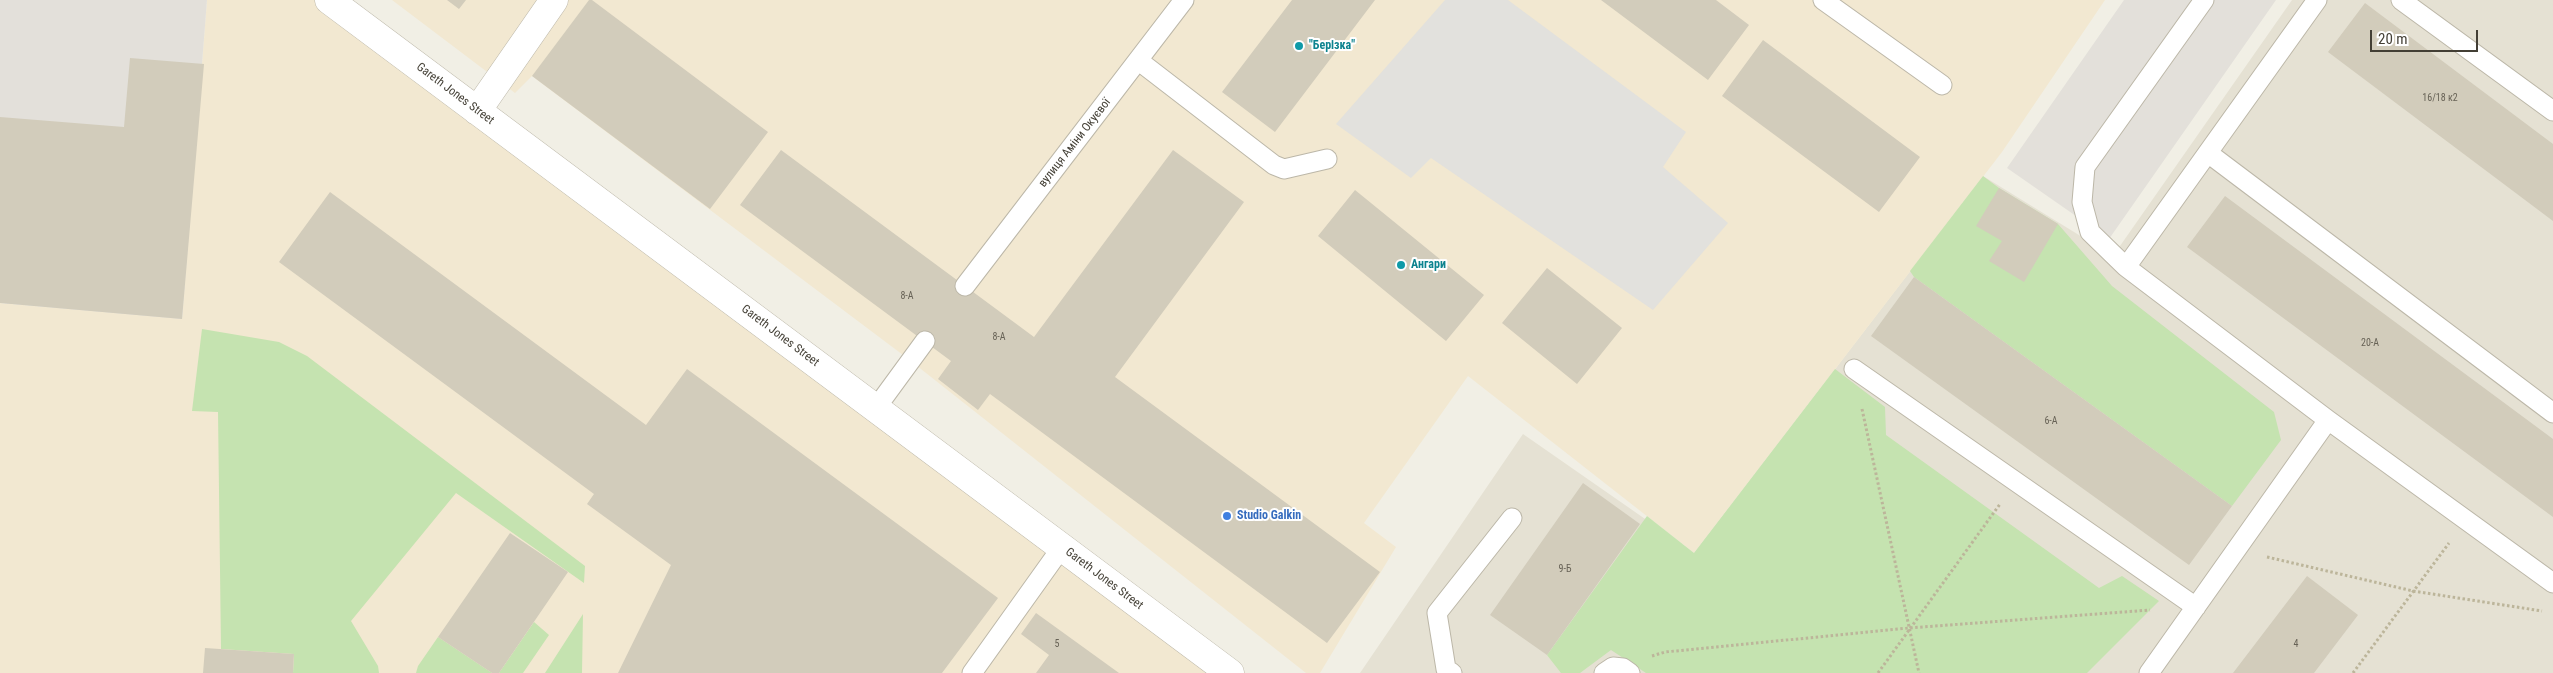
<!DOCTYPE html>
<meta charset="utf-8">
<style>
body{margin:0}
#map{position:relative;width:2553px;height:673px;overflow:hidden;background:#f1efe5;font-family:"Roboto Condensed",sans-serif}
canvas{display:block}
.scale{position:absolute;left:2370px;top:30px;width:108px;height:22px;box-sizing:border-box;border:2px solid #433f35;border-top:0;padding-left:6px;font-size:15px;line-height:18px;white-space:nowrap;color:#433f35;-webkit-text-stroke:4px #fff;paint-order:stroke}
</style>
<div id="map">
<canvas width="2553" height="673"></canvas>
<div class="scale">20 m</div>
</div>
<script>
const g = document.querySelector('canvas').getContext('2d');
g.lineJoin = 'round';
function fill(path, color) {
  g.fillStyle = color;
  g.fill(path, 'evenodd');
}
function poly(rows) {
  const path = new Path2D();
  for (const r of rows) {
    path.moveTo(r[0], r[1]);
    for (let i = 2; i < r.length; i += 2) path.lineTo(r[i], r[i + 1]);
  }
  return path;
}
function stroke(path, color, width, dash) {
  g.strokeStyle = color;
  g.lineWidth = width;
  g.lineCap = dash ? 'butt' : 'round';
  g.setLineDash(dash || []);
  g.stroke(path);
}
function label(font, color, halo, rows, align = 'center') {
  g.font = font + ' "Roboto Condensed",sans-serif';
  g.lineWidth = 4;
  g.setLineDash([]);
  g.textBaseline = 'middle';
  g.strokeStyle = halo;
  g.fillStyle = color;
  for (const [text, x, y, turn = 0] of rows) {
    g.save();
    g.translate(x, y);
    g.rotate((+turn || 0) * Math.PI / 180);
    g.textAlign = isNaN(turn) ? turn : align;
    if (halo) g.strokeText(text, 0, 0);
    g.fillText(text, 0, 0);
    g.restore();
  }
}
const residential = poly([
 [2292,0,2553,0,2553,673,1360,673,1523,434,1694,553,1983,176,2113,256]
]);
const commercial = poly([
 [207,0,314,0,1213,673,0,673,0,303,182,318],
 [392,0,2105,0,2002,152,1694,553,1468,376,1364,523,1396,547,1320,673,1306,673,907,358,532,76,515,93]
]);
const industrial = poly([
 [0,0,207,0,182,319,0,303],
 [2124,0,2276,0,2109,239,2007,168]
]);
const green = poly([
 [1983,176,1999,188,2058,224,2112,286,2274,412,2281,440,2232,506,1914,277,1910,271],
 [202,329,279,342,307,356,585,566,584,583,456,493,351,621,378,666,379,673,293,673,294,654,221,649,218,412,192,411],
 [1835,369,1885,407,1886,435,2099,588,2122,576,2159,601,2087,673,1646,673,1611,650,1580,673,1561,673,1547,655,1647,516,1694,553],
 [583,614,582,673,545,673],
 [534,622,549,635,523,673,499,673],
 [438,637,492,673,416,673,418,666]
]);
const parking = poly([
 [1445,0,1508,0,1686,132,1663,167,1728,223,1653,310,1431,158,1411,178,1336,124]
]);
const building = poly([
 [447,0,466,0,459,9],
 [589,0,592,0,768,132,710,209,532,76],
 [1292,0,1375,0,1275,132,1222,92],
 [1601,0,1716,0,1749,25,1708,80],
 [2365,3,2553,144,2553,221,2328,52],
 [1763,40,1920,157,1879,212,1722,96],
 [130,58,204,64,182,319,0,303,0,117,124,127],
 [781,150,1034,337,1173,150,1244,202,1115,377,1380,572,1327,643,990,394,978,410,938,379,951,361,740,205],
 [1999,188,2058,224,2024,282,1989,261,2002,241,1976,226],
 [1355,190,1484,295,1446,341,1318,236],
 [330,192,646,425,687,369,998,598,942,673,618,673,671,565,587,504,594,494,279,262],
 [2225,196,2553,439,2553,517,2187,247],
 [1547,268,1622,328,1577,384,1502,323],
 [1914,277,2232,506,2189,565,1871,336],
 [1583,483,1640,524,1547,655,1490,615],
 [510,533,568,572,499,673,492,673,438,637],
 [2307,576,2358,615,2314,673,2233,673],
 [1036,613,1119,673,1036,673,1049,655,1021,634],
 [205,648,294,654,293,673,203,673]
]);
const path = poly([
 [1862,409,1919,673],
 [2267,557,2413,591,2542,611],
 [1652,656,1665,652,1909,628,2150,610],
 [1878,673,2000,504],
 [2353,673,2449,543]
]);
const service = poly([
 [1823,0,1942,85],
 [2317,0,2126,267,2328,420,2553,583],
 [2401,0,2553,111],
 [1139,61,1274,165,1284,169,1327,159],
 [2208,153,2553,413],
 [2126,267,2090,232,2082,202,2085,167,2204,0],
 [965,286,1184,0],
 [1854,369,2196,607],
 [876,408,925,341],
 [972,673,1062,547],
 [1452,673,1446,669,1437,613,1512,518],
 [1604,673,1613,667,1623,668,1630,673],
 [2149,673,2328,420]
]);
const minor = poly([
 [329,0,1230,673],
 [477,111,554,0]
]);
const markers = [
 [1299,46,5,"#0f9aa8"],
 [1401,265,5,"#0f9aa8"],
 [1227,516,5,"#3f7fe0"]
];
const numberNames = [
 ["16/18 к2",2440,98],
 ["8-А",907,296],
 ["8-А",999,337],
 ["20-А",2370,343],
 ["6-А",2051,421],
 ["9-Б",1565,569],
 ["5",1057,644],
 ["4",2296,644]
];
const cultureNames = [
 ["\"Берізка\"",1309,46],
 ["Ангари",1411,265]
];
const streetNames = [
 ["Gareth Jones Street",455,94,37],
 ["вулиця Аміни Окуєвої",1075,143,-52],
 ["Gareth Jones Street",780,336,37],
 ["Gareth Jones Street",1104,579,37]
];
const shopNames = [
 ["Studio Galkin",1237,516]
];
fill(residential, '#e5e1d3');
fill(commercial, '#f2e8d1');
fill(industrial, '#e3e0da');
fill(green, '#c5e3b0');
fill(parking, '#e2e1dd');
fill(building, '#d2ccbb');
stroke(service, '#bcb7a8', 21);
stroke(minor, '#bcb7a8', 29);
stroke(path, '#bcb59a', 3, [2.5, 2.5]);
stroke(service, '#fff', 19);
stroke(minor, '#fff', 28);
for (const [x, y, r, color] of markers) {
  const dot = new Path2D();
  dot.arc(x, y, r, 0, 2 * Math.PI);
  g.fillStyle = color;
  g.fill(dot);
  stroke(dot, '#fff', 2);
}
label('10px', '#676256', null, numberNames);
label('bold 12px', '#0d838f', '#fff', cultureNames, 'left');
label('12px', '#433f35', '#fff', streetNames);
label('bold 12px', '#366cbe', '#fff', shopNames, 'left');
</script>
